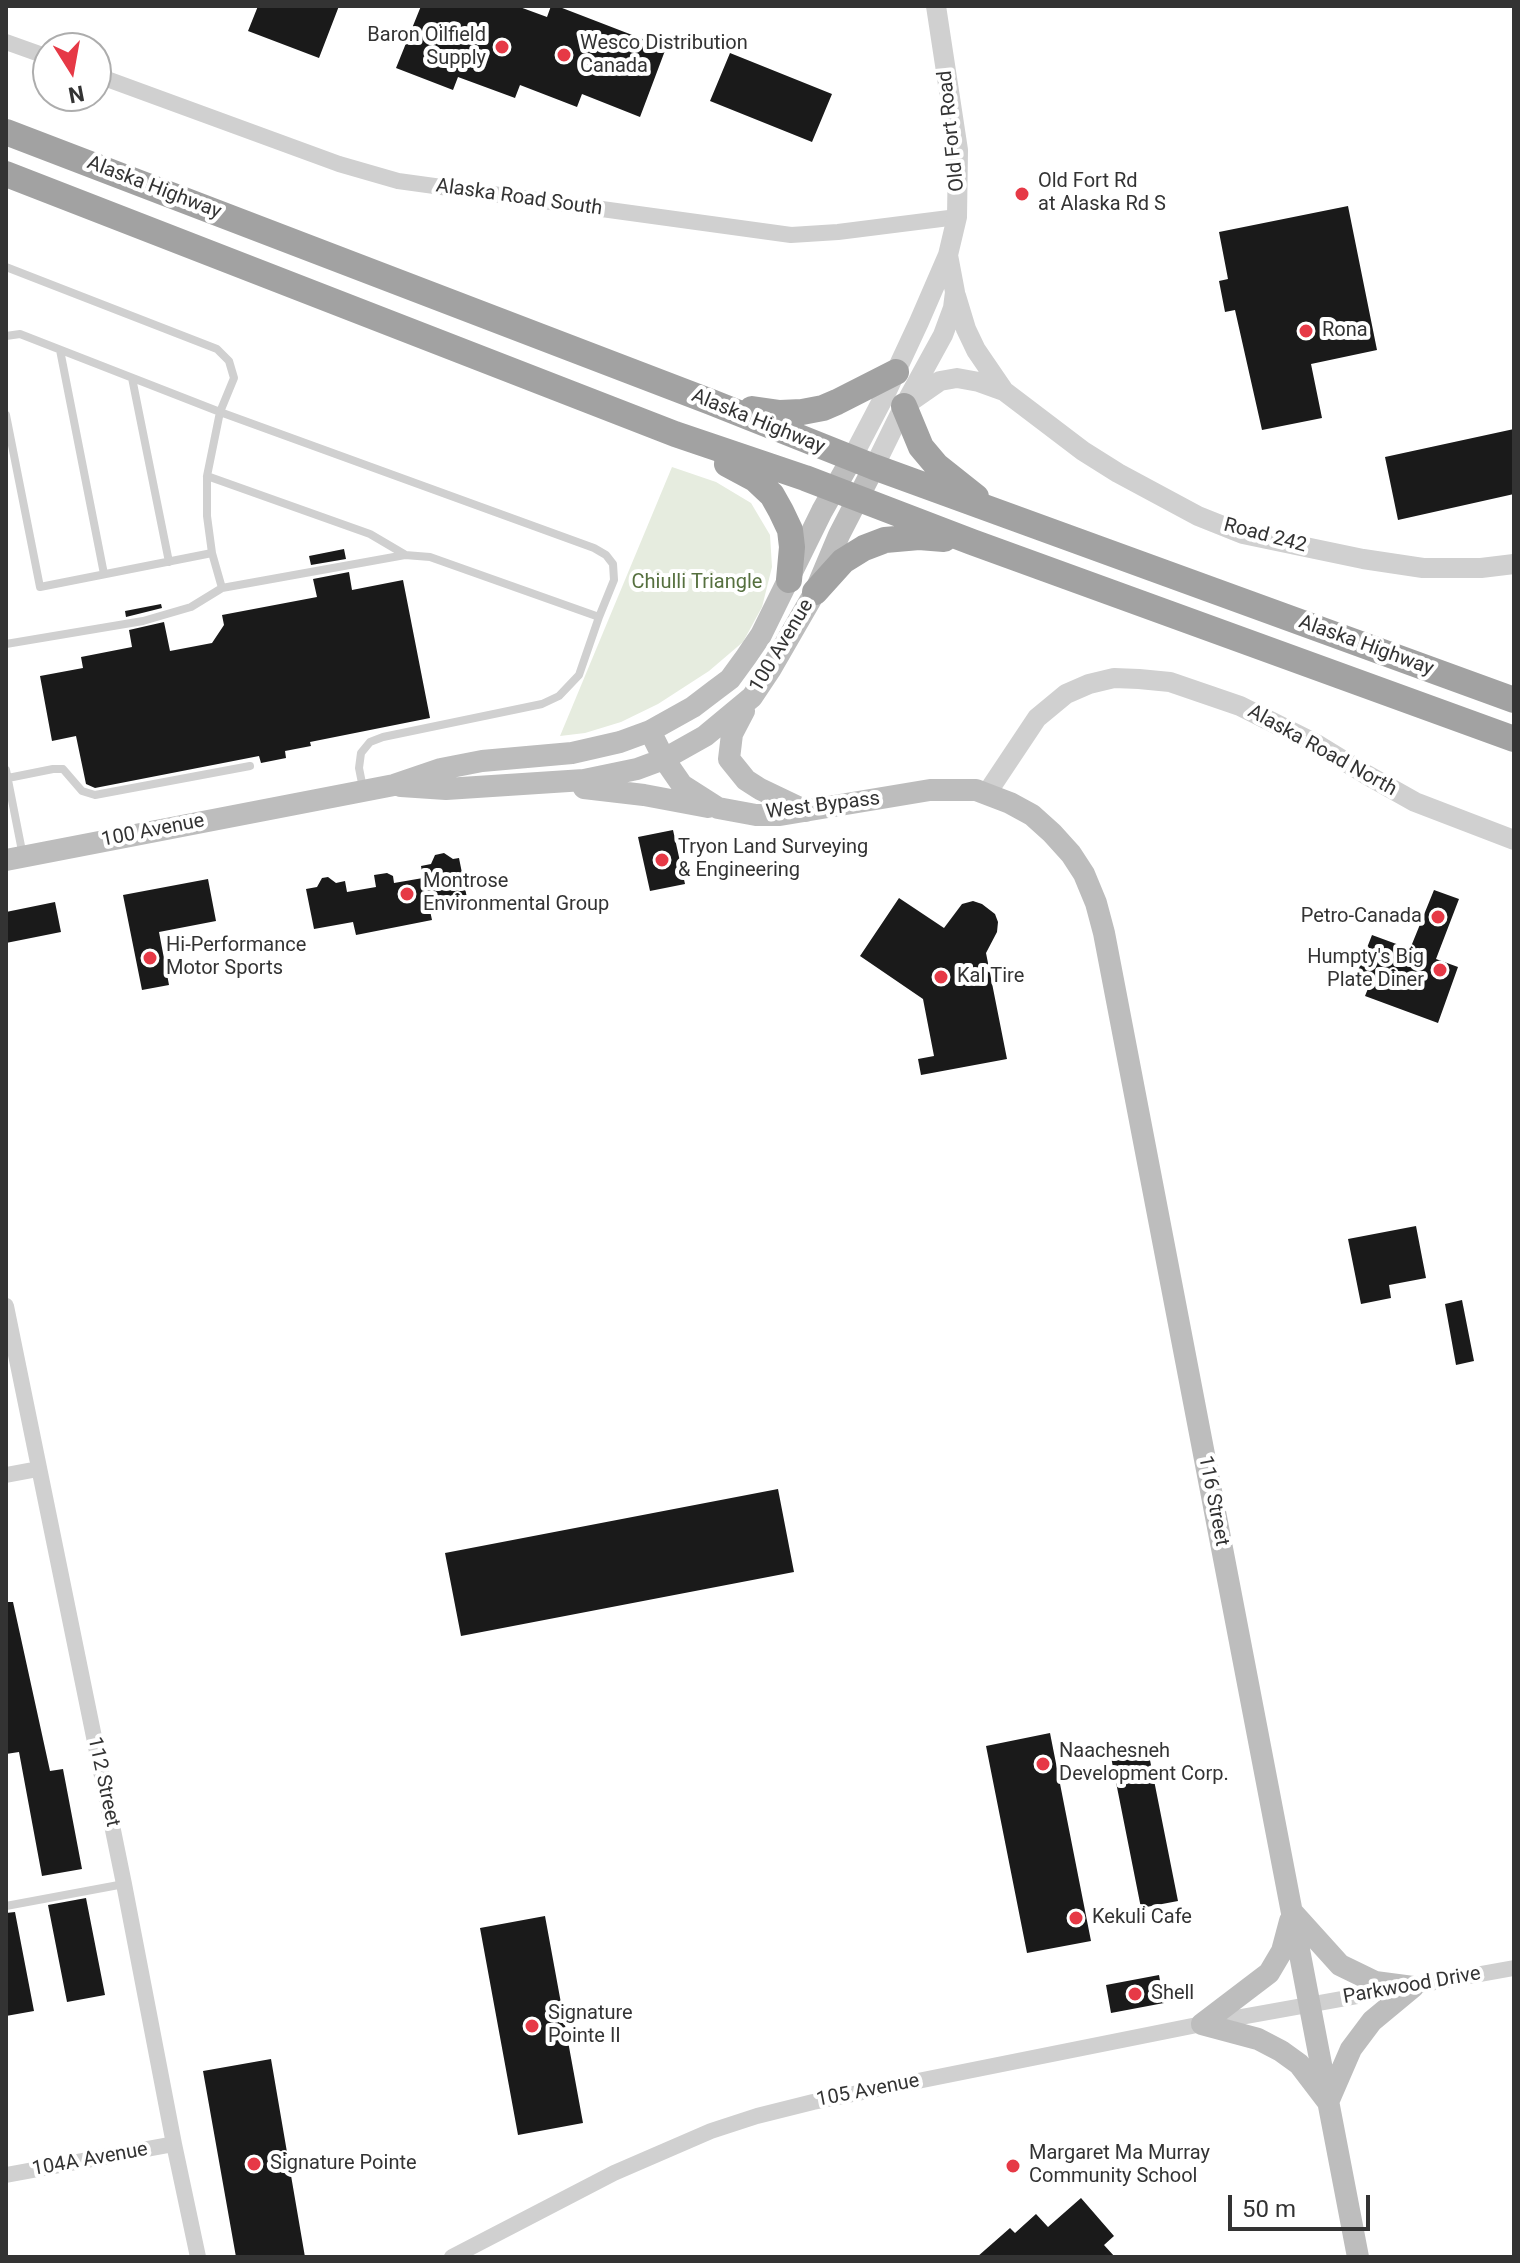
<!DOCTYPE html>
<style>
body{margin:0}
#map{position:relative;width:1520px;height:2263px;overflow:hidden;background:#fff;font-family:Roboto,sans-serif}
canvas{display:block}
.frame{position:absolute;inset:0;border:8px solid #333;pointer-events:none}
.north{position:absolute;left:32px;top:32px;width:80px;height:80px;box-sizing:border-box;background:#fff;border:2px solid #adadad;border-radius:50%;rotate:169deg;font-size:22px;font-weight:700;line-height:32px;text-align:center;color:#333}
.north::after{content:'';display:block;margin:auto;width:28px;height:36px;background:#e63946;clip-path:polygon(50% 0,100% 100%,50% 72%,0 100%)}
.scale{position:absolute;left:1228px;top:2195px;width:142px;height:36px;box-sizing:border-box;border:4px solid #333;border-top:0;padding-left:10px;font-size:24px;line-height:28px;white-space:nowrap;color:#333;-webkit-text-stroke:6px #fff;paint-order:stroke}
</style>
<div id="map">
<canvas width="1520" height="2263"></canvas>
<div class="frame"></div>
<div class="north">N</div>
<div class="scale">50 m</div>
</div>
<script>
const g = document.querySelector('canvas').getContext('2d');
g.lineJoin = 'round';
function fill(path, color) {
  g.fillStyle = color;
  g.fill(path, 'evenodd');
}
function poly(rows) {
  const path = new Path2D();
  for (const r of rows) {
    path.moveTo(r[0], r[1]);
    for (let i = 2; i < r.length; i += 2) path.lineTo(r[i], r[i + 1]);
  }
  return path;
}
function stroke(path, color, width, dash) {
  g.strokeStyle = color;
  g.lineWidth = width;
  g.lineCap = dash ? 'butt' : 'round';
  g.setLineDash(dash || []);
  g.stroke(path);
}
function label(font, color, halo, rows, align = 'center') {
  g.font = font + ' Roboto,sans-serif';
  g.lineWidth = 8;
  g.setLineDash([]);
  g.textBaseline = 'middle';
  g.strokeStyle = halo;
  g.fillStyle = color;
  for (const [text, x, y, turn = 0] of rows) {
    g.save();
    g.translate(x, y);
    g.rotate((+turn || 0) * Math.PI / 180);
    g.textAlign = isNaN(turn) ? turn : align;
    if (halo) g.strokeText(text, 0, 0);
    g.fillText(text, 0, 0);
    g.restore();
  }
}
const green = poly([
 [672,467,716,482,751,503,770,535,772,567,762,607,743,642,709,671,658,704,621,722,585,733,560,736]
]);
const building = poly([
 [258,6,339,6,319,58,248,31],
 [421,6,517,6,547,17,551,6,557,6,666,48,640,117,582,94,577,107,520,85,515,98,458,77,453,90,396,68],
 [730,53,832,94,812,142,710,101],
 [1348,206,1377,350,1311,364,1322,418,1262,430,1235,310,1225,312,1219,281,1228,279,1219,232],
 [1514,429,1514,494,1398,520,1385,457],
 [344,549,346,559,311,565,309,556],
 [349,572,352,590,403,580,430,718,310,742,311,746,285,751,286,758,261,763,259,756,95,788,86,784,76,736,52,741,40,676,83,668,81,657,132,647,129,630,164,622,170,651,212,643,224,625,222,615,317,597,313,579],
 [161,604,162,608,126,617,125,611],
 [673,830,685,884,650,891,638,837],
 [444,853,453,859,459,858,467,898,429,906,432,920,356,935,353,922,314,929,306,889,317,887,322,878,328,877,336,883,345,881,347,892,376,887,374,875,387,873,393,876,394,883,423,878,421,866,431,864,435,855],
 [208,879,216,921,159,932,169,985,142,990,123,895],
 [1434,890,1459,899,1436,959,1458,967,1438,1023,1365,996,1369,986,1354,981,1372,935,1410,949],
 [899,898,944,928,962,904,973,901,982,904,995,914,998,922,997,932,986,953,1007,1059,921,1075,918,1059,934,1056,923,999,860,956],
 [55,902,61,932,6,943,6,912],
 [1416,1226,1426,1278,1389,1285,1391,1298,1361,1304,1348,1239],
 [1462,1300,1474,1361,1456,1365,1445,1304],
 [778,1489,794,1572,461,1636,445,1553],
 [6,1602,13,1602,50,1771,63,1769,82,1869,42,1876,19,1752,6,1754],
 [1050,1733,1091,1941,1027,1953,986,1746],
 [1148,1750,1178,1901,1141,1908,1111,1757],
 [86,1898,105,1995,67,2002,48,1905],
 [15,1912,34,2011,6,2016,6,1913],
 [545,1916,583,2123,518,2135,480,1928],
 [1159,1975,1164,2003,1111,2013,1106,1985],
 [271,2059,305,2257,236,2257,203,2071],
 [1081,2198,1114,2236,1104,2245,1115,2257,977,2257,1010,2228,1015,2233,1036,2214,1048,2227]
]);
const service = poly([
 [6,267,217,349,229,361,234,378,220,412,207,476,207,516,212,553,222,588],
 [6,336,20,334,220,412,594,548,606,555,613,564,614,580,599,617],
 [60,350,104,574],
 [132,378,169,562],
 [6,415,40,587,212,553],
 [207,476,370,534,404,554],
 [6,644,143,621,191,607,222,588,405,555,430,557,599,617,579,675,559,696,542,704,383,737,370,742,361,753,359,768,363,788],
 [6,770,23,856],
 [8,778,53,769,63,769,82,791,95,795,250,766],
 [6,1906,124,1884]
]);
const minor = poly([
 [6,42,48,57],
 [96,75,339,164,398,181,791,235,838,232,957,217],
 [6,1306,124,1884,174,2144,198,2257],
 [6,1475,38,1469],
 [6,2175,174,2144],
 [452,2257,614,2173,711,2131,757,2116,813,2102,1202,2024,1514,1968]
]);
const tertiary = poly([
 [956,296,966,329,976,350,1004,391],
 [904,406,940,381,957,378,979,382,1004,391,1083,451,1118,473,1198,516,1243,534,1363,559,1423,568,1481,568,1514,564],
 [852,458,885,395,919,322,948,255,957,217,958,150,936,6],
 [874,467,904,406,943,335,953,308,955,292,948,255],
 [987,793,1037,718,1066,694,1089,684,1114,678,1139,679,1170,682,1240,706,1318,745,1367,775,1415,802,1514,840]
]);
const secondary = poly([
 [744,711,732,734,729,759,746,780,760,789,806,811],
 [650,731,664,759,682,785,718,808,756,815,780,815,930,790,976,790,1010,803,1032,815,1052,833,1071,854,1084,874,1096,903,1104,933,1358,2257],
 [401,786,446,789,584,780,637,769,664,759,705,736,752,697,770,670,815,592,839,535,874,467],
 [584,788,644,795,708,807],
 [6,860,394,785,441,769,482,761,572,753,620,742,650,731,693,707,714,691,730,679,746,657,761,635,822,511,852,458],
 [1293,1913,1340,1965,1375,1982,1413,1987],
 [1202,2024,1258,2039,1281,2051,1299,2064,1328,2102,1351,2049,1372,2021,1413,1987],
 [1202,2024,1269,1973,1282,1951,1290,1921]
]);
const trunk = poly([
 [6,132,711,402,874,467,1514,700],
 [6,174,675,434,805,478,972,542,1514,739],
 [904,406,921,447,937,466,976,497],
 [752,409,780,413,802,412,823,408,837,402,896,372],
 [727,464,755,479,772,495,781,511,790,530,792,547,789,580],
 [815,592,843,561,864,548,885,540,919,537,944,539]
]);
const markers = [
 [502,47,8,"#e63946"],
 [564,55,8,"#e63946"],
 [1022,194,8,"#e63946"],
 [1306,331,8,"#e63946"],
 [662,860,8,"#e63946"],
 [407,894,8,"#e63946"],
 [1438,917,8,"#e63946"],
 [150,958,8,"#e63946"],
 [1440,970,8,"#e63946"],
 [941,977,8,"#e63946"],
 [1043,1764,8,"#e63946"],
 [1076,1918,8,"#e63946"],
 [1135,1994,8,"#e63946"],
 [532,2026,8,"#e63946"],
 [254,2164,8,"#e63946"],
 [1013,2166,8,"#e63946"]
];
const poiNames = [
 ["Baron Oilfield",486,36,"right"],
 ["Supply",486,59,"right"],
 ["Wesco Distribution",580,44],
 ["Canada",580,67],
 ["Old Fort Rd",1038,182],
 ["at Alaska Rd S",1038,205],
 ["Rona",1322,331],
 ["Tryon Land Surveying",678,848],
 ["& Engineering",678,871],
 ["Montrose",423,882],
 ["Environmental Group",423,905],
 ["Petro-Canada",1422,917,"right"],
 ["Hi-Performance",166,946],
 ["Motor Sports",166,969],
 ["Humpty's Big",1424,958,"right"],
 ["Plate Diner",1424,981,"right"],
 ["Kal Tire",957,977],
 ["Naachesneh",1059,1752],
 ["Development Corp.",1059,1775],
 ["Kekuli Cafe",1092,1918],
 ["Shell",1151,1994],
 ["Signature",548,2014],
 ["Pointe II",548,2037],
 ["Margaret Ma Murray",1029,2154],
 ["Community School",1029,2177],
 ["Signature Pointe",270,2164]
];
const streetNames = [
 ["Old Fort Road",952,131,-96],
 ["Alaska Highway",154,188,21],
 ["Alaska Road South",519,198,8],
 ["Alaska Highway",758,422,22],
 ["Road 242",1265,536,15],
 ["100 Avenue",782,646,-59],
 ["Alaska Highway",1366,646,20],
 ["Alaska Road North",1322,751,29],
 ["West Bypass",823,806,-7],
 ["100 Avenue",153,831,-11],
 ["116 Street",1213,1501,79],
 ["112 Street",103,1782,78],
 ["Parkwood Drive",1412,1986,-10],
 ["105 Avenue",868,2091,-11],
 ["104A Avenue",90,2160,-10]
];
const parkNames = [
 ["Chiulli Triangle",697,583]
];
fill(green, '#e6ecdf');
fill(building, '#1a1a1a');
stroke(service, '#d0d0d0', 8);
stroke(minor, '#d0d0d0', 16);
stroke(tertiary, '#d0d0d0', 20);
stroke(secondary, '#bdbdbd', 22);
stroke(trunk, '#a2a2a2', 26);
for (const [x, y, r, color] of markers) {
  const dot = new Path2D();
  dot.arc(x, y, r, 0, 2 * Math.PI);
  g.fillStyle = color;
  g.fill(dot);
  stroke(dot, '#fff', 3);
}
label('20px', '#333', '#fff', poiNames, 'left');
label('20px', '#333', '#fff', streetNames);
label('20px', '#56703f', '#fff', parkNames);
</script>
